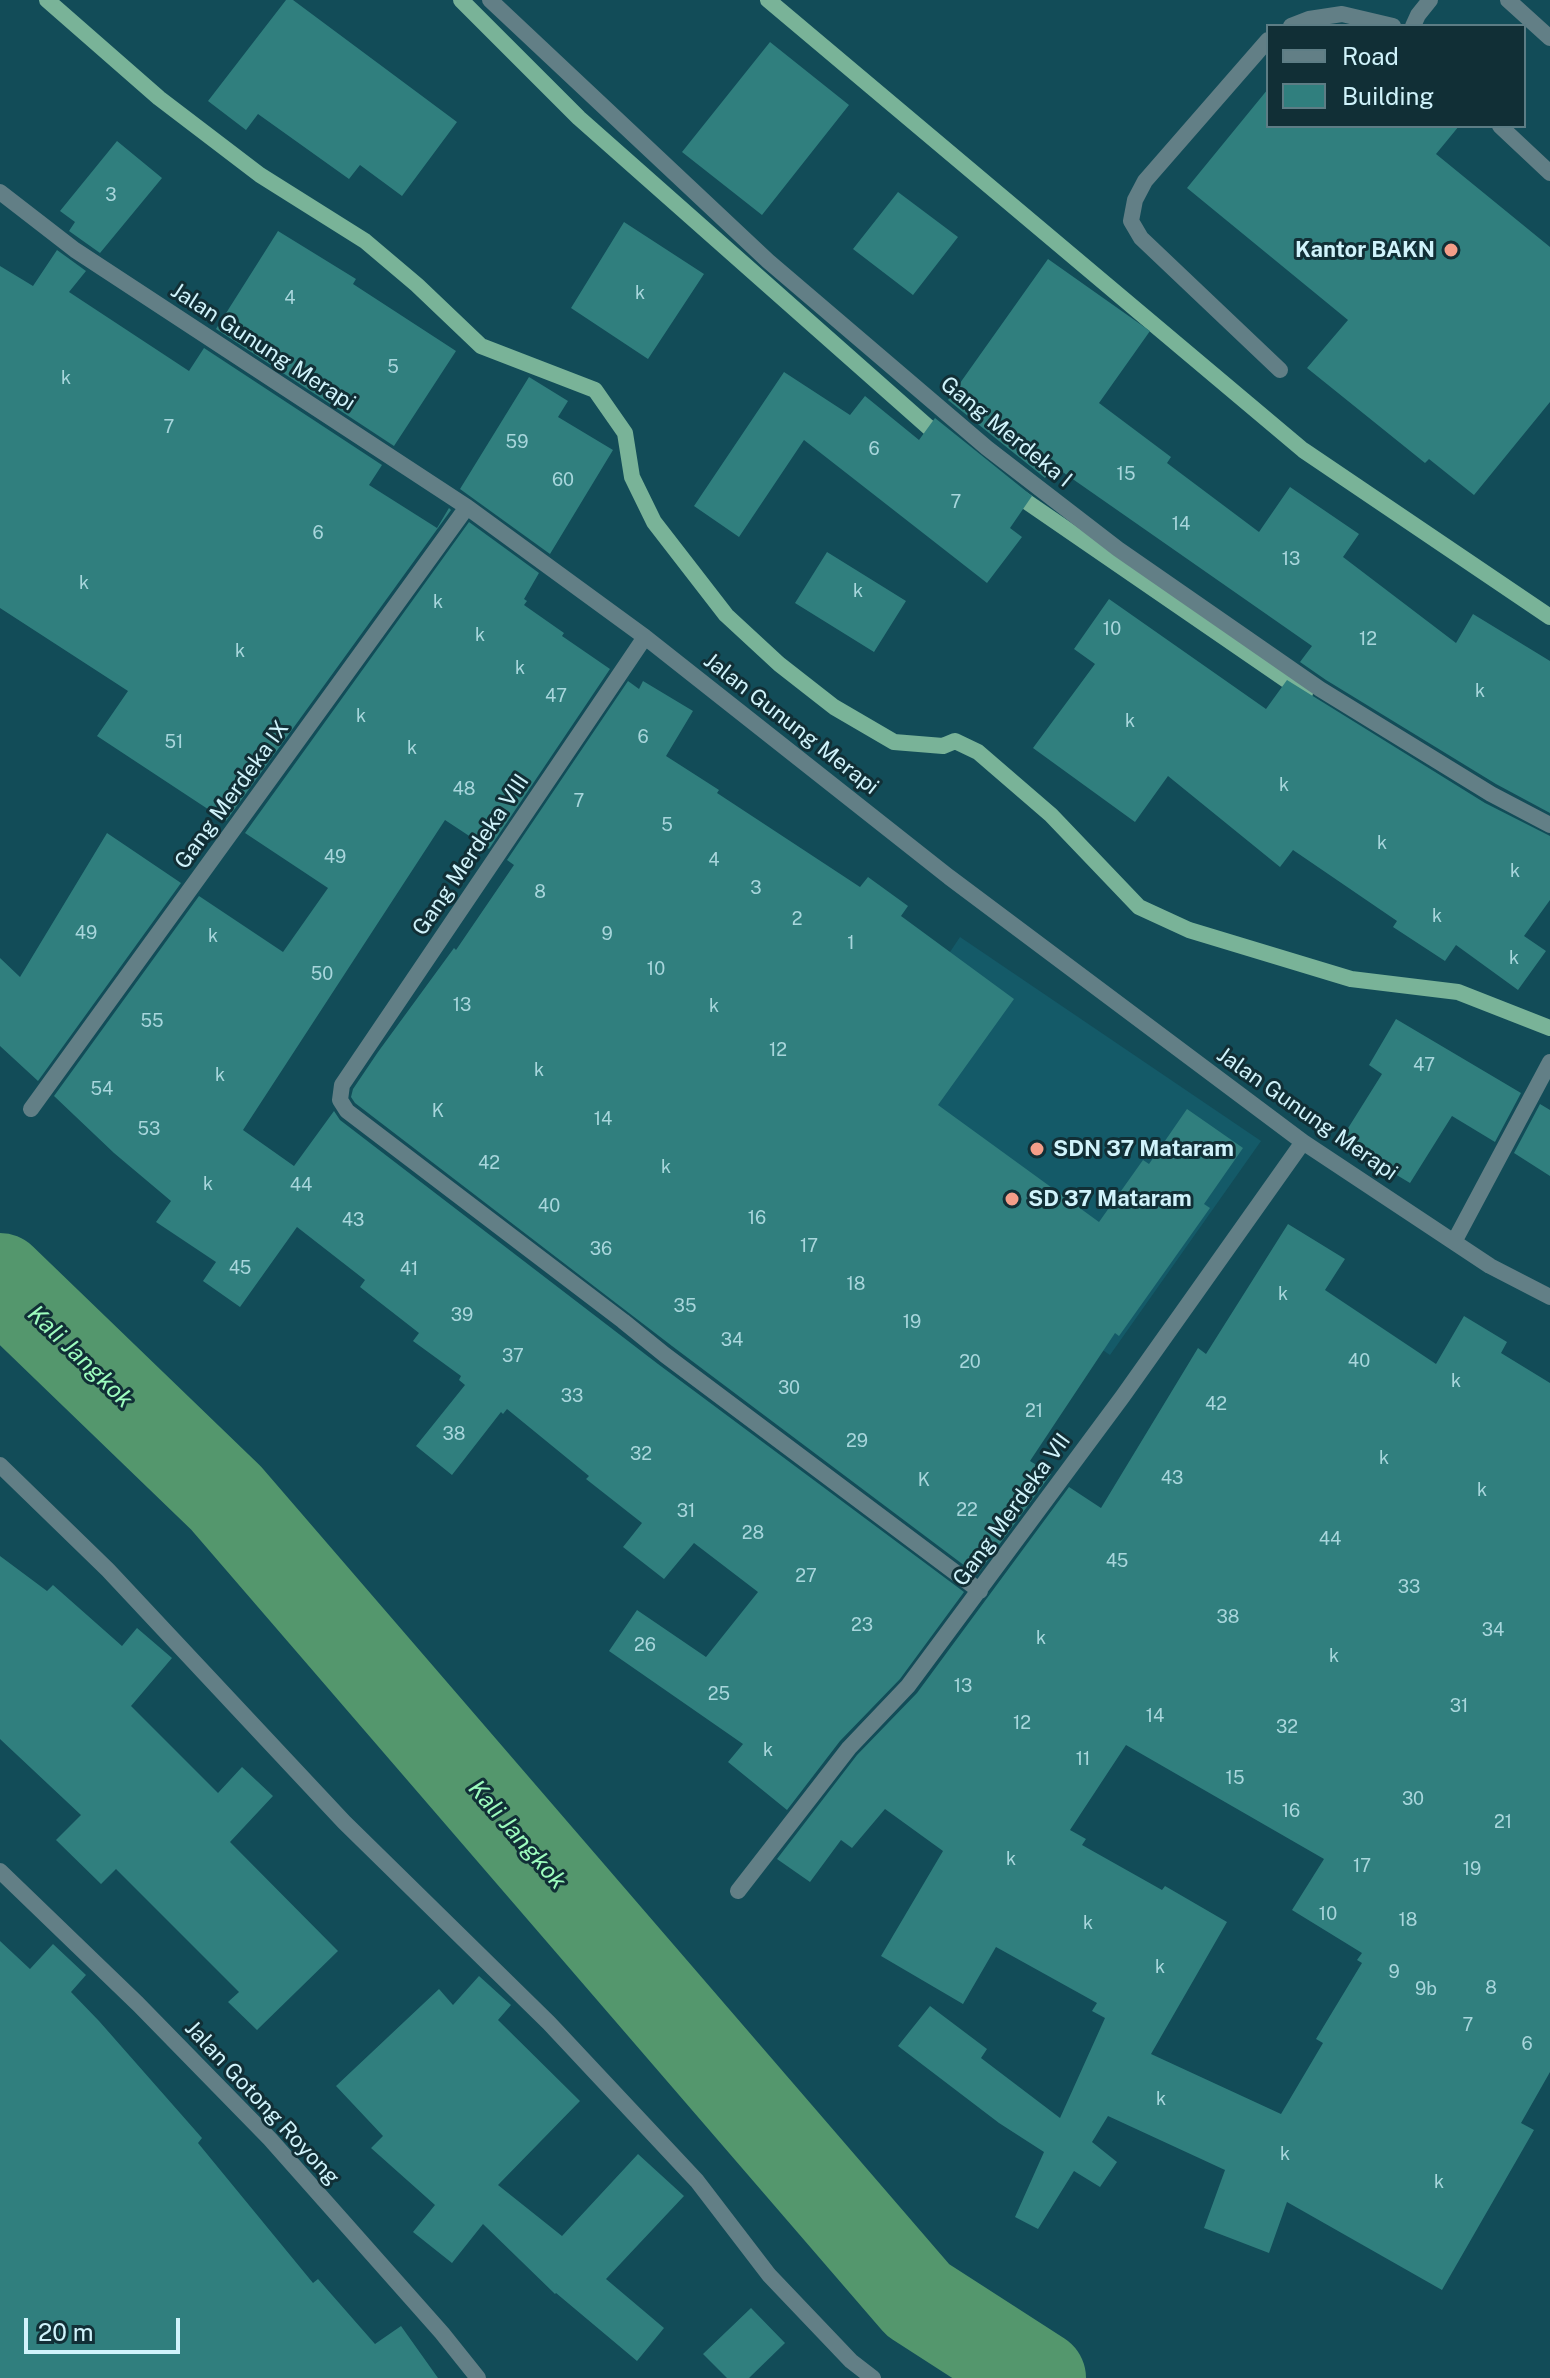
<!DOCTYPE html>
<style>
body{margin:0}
#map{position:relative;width:1550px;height:2378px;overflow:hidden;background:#124c58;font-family:"Public Sans",sans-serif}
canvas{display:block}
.legend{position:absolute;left:1266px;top:24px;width:260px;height:104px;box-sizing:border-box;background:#112f36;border:2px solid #5d7d85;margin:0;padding:10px 14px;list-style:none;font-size:24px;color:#d0f3fb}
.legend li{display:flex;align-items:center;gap:16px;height:40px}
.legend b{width:40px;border:2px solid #5d7d85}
.scale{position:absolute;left:24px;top:2318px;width:156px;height:36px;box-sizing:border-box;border:4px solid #d0f3fb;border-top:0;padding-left:10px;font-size:24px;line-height:28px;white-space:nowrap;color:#d0f3fb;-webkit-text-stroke:6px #112f36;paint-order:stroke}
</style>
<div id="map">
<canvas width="1550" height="2378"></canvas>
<ul class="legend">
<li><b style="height:10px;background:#627f86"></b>Road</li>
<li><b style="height:22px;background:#307f7e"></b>Building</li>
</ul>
<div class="scale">20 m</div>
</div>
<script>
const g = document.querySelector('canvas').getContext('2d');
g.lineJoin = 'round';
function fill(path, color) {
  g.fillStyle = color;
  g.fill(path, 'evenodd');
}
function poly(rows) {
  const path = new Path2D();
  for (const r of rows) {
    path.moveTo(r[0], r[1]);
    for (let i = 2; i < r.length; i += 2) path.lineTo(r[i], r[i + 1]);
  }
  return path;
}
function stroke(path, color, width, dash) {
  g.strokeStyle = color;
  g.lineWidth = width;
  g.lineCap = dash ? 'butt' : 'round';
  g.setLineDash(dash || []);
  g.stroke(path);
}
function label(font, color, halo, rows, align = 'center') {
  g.font = font + ' "Public Sans",sans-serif';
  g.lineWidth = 6;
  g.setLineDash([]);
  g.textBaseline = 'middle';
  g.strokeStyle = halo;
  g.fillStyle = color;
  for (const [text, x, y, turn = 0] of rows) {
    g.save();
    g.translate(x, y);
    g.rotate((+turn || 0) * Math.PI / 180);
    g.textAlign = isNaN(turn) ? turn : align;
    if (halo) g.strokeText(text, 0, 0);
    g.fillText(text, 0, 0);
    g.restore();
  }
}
const built = poly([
 [960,937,1261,1141,1110,1355,814,1156]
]);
const stream = poly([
 [47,0,159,98,260,175,365,241,417,285,481,346,595,390,625,433,632,477,654,522,726,615,779,664,834,707,894,742,943,746,955,741,978,752,1051,815,1139,907,1189,930,1351,979,1458,992,1550,1028],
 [461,0,579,118,944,441],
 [768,0,1303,450,1550,617],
 [1011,491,1305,693]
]);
const river = poly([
 [0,1280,226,1498,918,2300,1039,2378]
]);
const building = poly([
 [286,0,293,0,457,122,402,196,360,165,349,179,258,114,246,130,208,101],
 [770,42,849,105,762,215,682,152],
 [1268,89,1268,126,1459,126,1436,154,1550,247,1550,402,1474,495,1429,459,1425,463,1307,368,1348,320,1187,188],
 [117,141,162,178,100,253,69,231,75,222,60,211],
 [898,192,958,237,913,295,853,249],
 [624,222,704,274,648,359,571,308],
 [278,231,356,279,353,284,456,351,394,446,216,329],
 [57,250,86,271,69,292,189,371,204,348,382,465,369,485,437,528,449,508,451,510,226,821,97,736,128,691,0,608,0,266,33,286],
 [1048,259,1150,331,1099,403,1171,457,1167,463,1259,532,1290,487,1359,534,1343,557,1456,643,1473,614,1550,661,1550,813,1496,784,1326,680,1300,662,1312,646,1054,466,1045,478,948,400],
 [784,372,850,415,865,396,919,440,935,418,1032,496,1010,528,1022,537,987,583,804,440,739,537,694,506],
 [529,377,568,401,558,417,613,450,550,554,460,489],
 [469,522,539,573,524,599,527,601,524,605,564,633,562,636,610,669,489,849,445,820,243,1130,294,1166,334,1111,340,1120,658,1364,964,1592,900,1679,840,1741,787,1810,728,1762,743,1744,609,1651,637,1610,706,1657,758,1592,694,1543,664,1579,623,1547,642,1523,586,1479,589,1476,507,1409,503,1414,501,1412,452,1475,416,1446,465,1385,459,1380,461,1376,413,1341,419,1333,360,1287,365,1280,297,1227,240,1307,203,1281,216,1262,156,1222,171,1201,114,1153,54,1096,199,896,283,952,328,888,245,833],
 [827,552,906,601,874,652,795,603],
 [1109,599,1266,709,1287,680,1485,803,1550,836,1550,900,1524,936,1546,951,1518,990,1456,945,1445,961,1393,927,1397,921,1293,850,1280,867,1168,776,1135,822,1033,748,1095,664,1074,649],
 [628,681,639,689,643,681,693,711,666,756,719,790,717,793,860,887,868,877,908,906,901,916,1014,999,938,1105,1099,1222,1143,1160,1149,1164,1187,1109,1243,1148,1204,1204,1210,1208,1119,1336,1115,1333,1030,1461,1051,1474,977,1575,672,1346,355,1103,351,1097,353,1089,378,1052,454,948,456,950,514,865,507,860],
 [107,833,181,883,38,1081,0,1046,0,958,20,977],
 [1396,1019,1521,1093,1495,1142,1452,1116,1410,1183,1340,1141,1382,1074,1369,1065],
 [1540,1104,1550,1110,1550,1176,1514,1153],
 [1288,1224,1345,1259,1325,1290,1436,1364,1464,1316,1507,1342,1501,1353,1550,1383,1550,2072,1521,2123,1534,2130,1442,2290,1287,2202,1269,2253,1204,2228,1225,2170,1108,2116,1092,2142,1117,2162,1100,2187,1074,2171,1038,2229,1015,2217,1044,2152,999,2123,898,2046,930,2006,987,2049,981,2058,1060,2118,1105,2018,1092,2011,1097,2003,996,1947,963,2004,881,1956,943,1851,885,1809,852,1848,841,1840,810,1882,777,1859,857,1755,917,1693,1069,1487,1101,1508,1198,1348,1206,1354],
 [1126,1745,1324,1859,1292,1910,1362,1953,1357,1960,1362,1963,1316,2039,1323,2043,1281,2114,1151,2054,1227,1922,1165,1886,1162,1890,1082,1845,1086,1839,1070,1830],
 [0,1556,47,1591,53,1585,122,1646,137,1628,172,1658,131,1706,218,1793,242,1767,273,1796,230,1842,338,1951,257,2030,228,2002,239,1992,116,1869,101,1884,56,1840,81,1815,0,1739],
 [0,1941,30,1969,53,1944,86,1975,71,1992,99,2021,202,2138,198,2143,313,2283,318,2279,375,2344,401,2326,438,2378,0,2378],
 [479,1976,511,2005,498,2020,580,2101,498,2185,562,2236,638,2154,684,2196,606,2279,664,2328,637,2361,556,2293,555,2294,483,2224,452,2263,413,2232,435,2205,371,2148,383,2136,336,2086,439,1989,453,2005],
 [751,2308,785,2343,749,2378,727,2378,703,2354]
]);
const lane = poly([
 [1508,0,1550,38],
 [1291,26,1309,19,1342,14,1393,26],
 [1413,26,1418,15,1430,0],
 [1268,40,1145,181,1135,200,1131,221,1141,238,1280,370],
 [1500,126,1550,173]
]);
const street = poly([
 [490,0,768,261,987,448,1118,549,1320,689,1491,794,1550,825],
 [0,192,75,250,467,507,645,637,949,877,1303,1142,1490,1266,1550,1297],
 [645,637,342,1085,340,1100,347,1111,623,1321,665,1355,980,1591],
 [31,1109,467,507],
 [1454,1242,1550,1062],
 [0,1465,108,1570,344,1822,549,2023,697,2181,769,2275,851,2361,873,2378],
 [0,1871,138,2004,270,2139,442,2333,478,2378],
 [738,1891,849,1748,908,1686,1123,1396,1303,1142]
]);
const markers = [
 [1451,250,8,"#f49e89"],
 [1037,1149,8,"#f49e89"],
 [1012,1199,8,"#f49e89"]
];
const numberNames = [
 ["3",111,195],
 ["k",640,293],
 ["4",290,298],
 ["5",393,367],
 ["k",66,378],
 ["7",169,427],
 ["59",517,442],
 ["6",874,449],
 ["15",1126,474],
 ["60",563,480],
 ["7",956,502],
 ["14",1181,524],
 ["6",318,533],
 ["13",1291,559],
 ["k",84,583],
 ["k",858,591],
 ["k",438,602],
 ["10",1112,629],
 ["k",480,635],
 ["12",1368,639],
 ["k",240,651],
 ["k",520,668],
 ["k",1480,691],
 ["47",556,696],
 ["k",361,716],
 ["k",1130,721],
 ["6",643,737],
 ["51",174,742],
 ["k",412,748],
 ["k",1284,785],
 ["48",464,789],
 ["7",579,801],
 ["5",667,825],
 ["k",1382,843],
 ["49",335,857],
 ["4",714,860],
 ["k",1515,871],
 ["3",756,888],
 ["8",540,892],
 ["k",1437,916],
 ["2",797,919],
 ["49",86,933],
 ["9",607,934],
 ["k",213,936],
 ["1",851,943],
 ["k",1514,958],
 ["10",656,969],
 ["50",322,974],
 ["13",462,1005],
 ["k",714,1006],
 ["55",152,1021],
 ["12",778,1050],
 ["47",1424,1065],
 ["k",539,1070],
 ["k",220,1075],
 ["54",102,1089],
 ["K",438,1111],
 ["14",603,1119],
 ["53",149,1129],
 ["42",489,1163],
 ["k",666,1167],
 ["k",208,1184],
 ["44",301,1185],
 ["40",549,1206],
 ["16",757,1218],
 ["43",353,1220],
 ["17",809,1246],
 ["36",601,1249],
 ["45",240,1268],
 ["41",409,1269],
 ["18",856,1284],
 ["k",1283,1294],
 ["35",685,1306],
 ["39",462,1315],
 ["19",912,1322],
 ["34",732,1340],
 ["37",513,1356],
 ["40",1359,1361],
 ["20",970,1362],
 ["k",1456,1381],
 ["30",789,1388],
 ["33",572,1396],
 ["42",1216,1404],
 ["21",1034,1411],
 ["38",454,1434],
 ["29",857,1441],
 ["32",641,1454],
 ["k",1384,1458],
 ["43",1172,1478],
 ["K",924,1480],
 ["k",1482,1490],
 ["22",967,1510],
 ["31",686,1511],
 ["28",753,1533],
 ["44",1330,1539],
 ["45",1117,1561],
 ["27",806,1576],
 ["33",1409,1587],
 ["38",1228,1617],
 ["23",862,1625],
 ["34",1493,1630],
 ["k",1041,1638],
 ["26",645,1645],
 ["k",1334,1656],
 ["13",963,1686],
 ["25",719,1694],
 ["31",1459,1706],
 ["14",1155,1716],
 ["12",1022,1723],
 ["32",1287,1727],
 ["k",768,1750],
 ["11",1083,1759],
 ["15",1235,1778],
 ["30",1413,1799],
 ["16",1291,1811],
 ["21",1503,1822],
 ["k",1011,1859],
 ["17",1362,1866],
 ["19",1472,1869],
 ["10",1328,1914],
 ["18",1408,1920],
 ["k",1088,1923],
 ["k",1160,1967],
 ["9",1394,1972],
 ["8",1491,1988],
 ["9b",1426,1989],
 ["7",1468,2025],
 ["6",1527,2044],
 ["k",1161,2099],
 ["k",1285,2154],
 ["k",1439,2182]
];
const poiNames = [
 ["Kantor BAKN",1435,250,"right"],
 ["SDN 37 Mataram",1053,1149],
 ["SD 37 Mataram",1028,1199]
];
const streetNames = [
 ["Jalan Gunung Merapi",263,347,33],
 ["Gang Merdeka I",1006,432,39],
 ["Jalan Gunung Merapi",791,724,38],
 ["Gang Merdeka IX",232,795,-54],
 ["Gang Merdeka VIII",471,855,-56],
 ["Jalan Gunung Merapi",1307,1114,35],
 ["Gang Merdeka VII",1012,1510,-54],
 ["Jalan Gotong Royong",262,2103,47]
];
const waterNames = [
 ["Kali Jangkok",80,1357,44],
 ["Kali Jangkok",517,1835,49]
];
fill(built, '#145a68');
stroke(stream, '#79b398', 16);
stroke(river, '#54976d', 94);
fill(building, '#307f7e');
stroke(lane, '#627f86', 16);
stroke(street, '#627f86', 16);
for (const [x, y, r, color] of markers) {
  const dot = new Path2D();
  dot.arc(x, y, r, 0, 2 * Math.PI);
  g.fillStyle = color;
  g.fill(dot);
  stroke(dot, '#112f36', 3);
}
label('18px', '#a8d6dc', null, numberNames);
label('bold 22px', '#d0f3fb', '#112f36', poiNames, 'left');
label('22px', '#d0f3fb', '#112f36', streetNames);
label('italic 24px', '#9dfcbe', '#112f36', waterNames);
</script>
